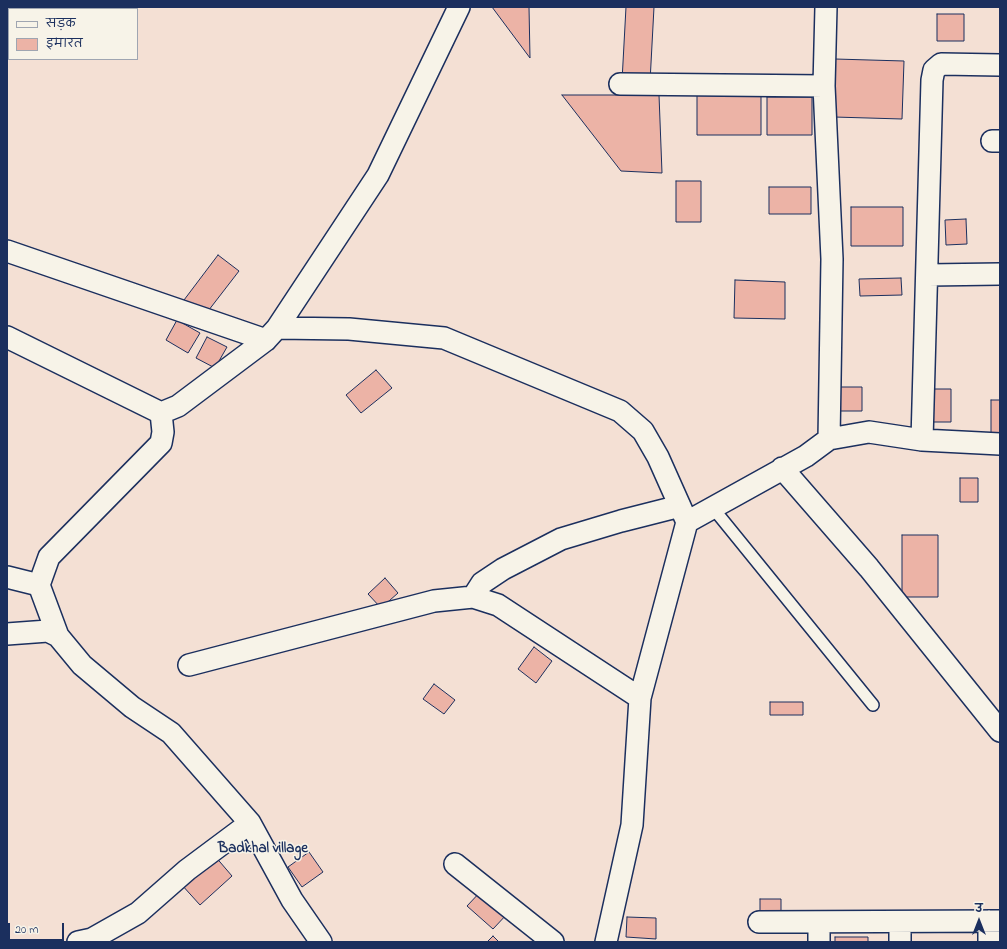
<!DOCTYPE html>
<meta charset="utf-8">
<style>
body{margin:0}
#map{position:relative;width:1007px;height:949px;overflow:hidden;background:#f4e0d4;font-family:"Indie Flower","Playpen Sans Deva",sans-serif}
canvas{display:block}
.frame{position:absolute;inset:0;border:8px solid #1b2f5e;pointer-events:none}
.legend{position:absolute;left:8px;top:8px;width:130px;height:52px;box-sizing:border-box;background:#f7f3e8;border:1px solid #9fa5b1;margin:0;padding:5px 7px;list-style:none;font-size:12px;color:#1b2f5e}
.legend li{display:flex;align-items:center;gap:8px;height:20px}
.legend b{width:20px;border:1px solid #9fa5b1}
.north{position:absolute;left:959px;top:901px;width:40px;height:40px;-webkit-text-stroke:3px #f7f3e8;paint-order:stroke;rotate:0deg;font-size:11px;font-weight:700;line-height:16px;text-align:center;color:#1b2f5e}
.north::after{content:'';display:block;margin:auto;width:14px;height:18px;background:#1b2f5e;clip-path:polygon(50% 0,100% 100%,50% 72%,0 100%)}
.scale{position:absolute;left:8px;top:923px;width:56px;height:18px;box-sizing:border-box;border:2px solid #1b2f5e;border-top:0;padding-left:5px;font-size:12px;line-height:14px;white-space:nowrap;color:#1b2f5e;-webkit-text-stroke:3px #f7f3e8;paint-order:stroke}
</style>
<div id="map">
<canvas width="1007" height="949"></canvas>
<div class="frame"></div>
<ul class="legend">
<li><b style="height:5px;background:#f7f3e8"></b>सड़क</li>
<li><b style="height:11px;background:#ecb3a6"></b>इमारत</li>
</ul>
<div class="north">उ</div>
<div class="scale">20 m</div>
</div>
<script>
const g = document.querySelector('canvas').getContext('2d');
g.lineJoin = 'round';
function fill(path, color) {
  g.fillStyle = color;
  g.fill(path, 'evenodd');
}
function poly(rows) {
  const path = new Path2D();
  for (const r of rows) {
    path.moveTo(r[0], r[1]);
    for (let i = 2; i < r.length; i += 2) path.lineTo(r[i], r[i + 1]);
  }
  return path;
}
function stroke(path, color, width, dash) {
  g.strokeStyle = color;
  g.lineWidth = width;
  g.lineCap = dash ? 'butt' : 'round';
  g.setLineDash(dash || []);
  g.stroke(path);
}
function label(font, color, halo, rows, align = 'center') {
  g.font = font + ' "Indie Flower",sans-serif';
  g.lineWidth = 3;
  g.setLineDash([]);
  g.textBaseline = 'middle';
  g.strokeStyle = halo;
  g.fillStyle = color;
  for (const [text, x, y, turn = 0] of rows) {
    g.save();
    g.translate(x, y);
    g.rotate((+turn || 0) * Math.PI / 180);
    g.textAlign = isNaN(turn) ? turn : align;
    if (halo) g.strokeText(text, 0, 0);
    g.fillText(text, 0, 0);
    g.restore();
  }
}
const building = poly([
 [492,7,529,7,530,58,492,7],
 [626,7,654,7,650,82,622,81,626,7],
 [937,14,964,14,964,41,937,41,937,14],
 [835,59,904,61,902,119,834,117,835,59],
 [697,92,761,92,761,135,697,135,697,92],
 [562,95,659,95,662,173,621,171,562,95],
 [767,97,812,97,812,135,767,135,767,97],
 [676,181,701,181,701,222,676,222,676,181],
 [769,187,811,187,811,214,769,214,769,187],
 [851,207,903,207,903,246,851,246,851,207],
 [966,219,967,244,946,245,945,220,966,219],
 [218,255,239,271,205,315,184,300,218,255],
 [901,278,902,295,860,296,859,279,901,278],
 [735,280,785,282,785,319,734,318,735,280],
 [177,320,200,333,188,353,166,340,177,320],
 [207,337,227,347,215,368,196,358,207,337],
 [376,370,392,388,361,413,346,395,376,370],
 [835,387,862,387,862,411,835,411,835,387],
 [931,389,951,389,951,422,931,422,931,389],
 [991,400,1000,400,1000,434,991,434,991,400],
 [960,478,978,478,978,502,960,502,960,478],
 [902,535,938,535,938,597,902,597,902,535],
 [385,578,398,593,381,608,368,594,385,578],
 [534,647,552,661,536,683,518,669,534,647],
 [434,684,455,700,444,714,423,699,434,684],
 [770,702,803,702,803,715,770,715,770,702],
 [309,852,323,872,302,887,288,867,309,852],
 [214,855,232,876,200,905,181,884,214,855],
 [483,889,508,913,493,929,467,906,483,889],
 [760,899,781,899,781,914,760,914,760,899],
 [627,917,656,918,656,939,626,937,627,917],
 [493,936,499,942,487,942,493,936],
 [835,937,868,937,868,942,835,942,835,937]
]);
const lane = poly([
 [713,508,873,705]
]);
const street = poly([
 [826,7,824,86,832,259,829,439],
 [620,84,824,86],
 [992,141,1000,141],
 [7,251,266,340],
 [928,275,1000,274],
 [277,328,349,329,444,338,620,411,643,431,658,457,687,522],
 [7,337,161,413,178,406,266,340,277,328,378,175,459,7],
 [922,440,932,80,934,70,941,64,1000,65],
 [782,468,869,568,1000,731],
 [7,577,39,585,58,636],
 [39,585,49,557,161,443,163,432,161,413],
 [473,597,482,583,503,569,561,539,621,521,680,506],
 [7,634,48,631,58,636,82,665,132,707,171,733,250,823,292,900,321,942],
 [189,665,434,601,473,597,498,605,640,698],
 [455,864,553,942],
 [759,922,1000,921],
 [900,922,900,942],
 [78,942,92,939,138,913,187,870,250,823],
 [606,942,632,825,640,698,687,522,806,456,829,439,869,432,922,440,1000,444],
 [819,942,819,922],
 [989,942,989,921]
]);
const neighbourhoodNames = [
 ["Badkhal village",263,850]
];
fill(building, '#ecb3a6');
stroke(building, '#1b2f5e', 1);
stroke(lane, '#1b2f5e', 14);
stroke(street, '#1b2f5e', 24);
stroke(lane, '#f7f3e8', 11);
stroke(street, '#f7f3e8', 21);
label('bold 15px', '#1b2f5e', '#f7f3e8', neighbourhoodNames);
</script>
